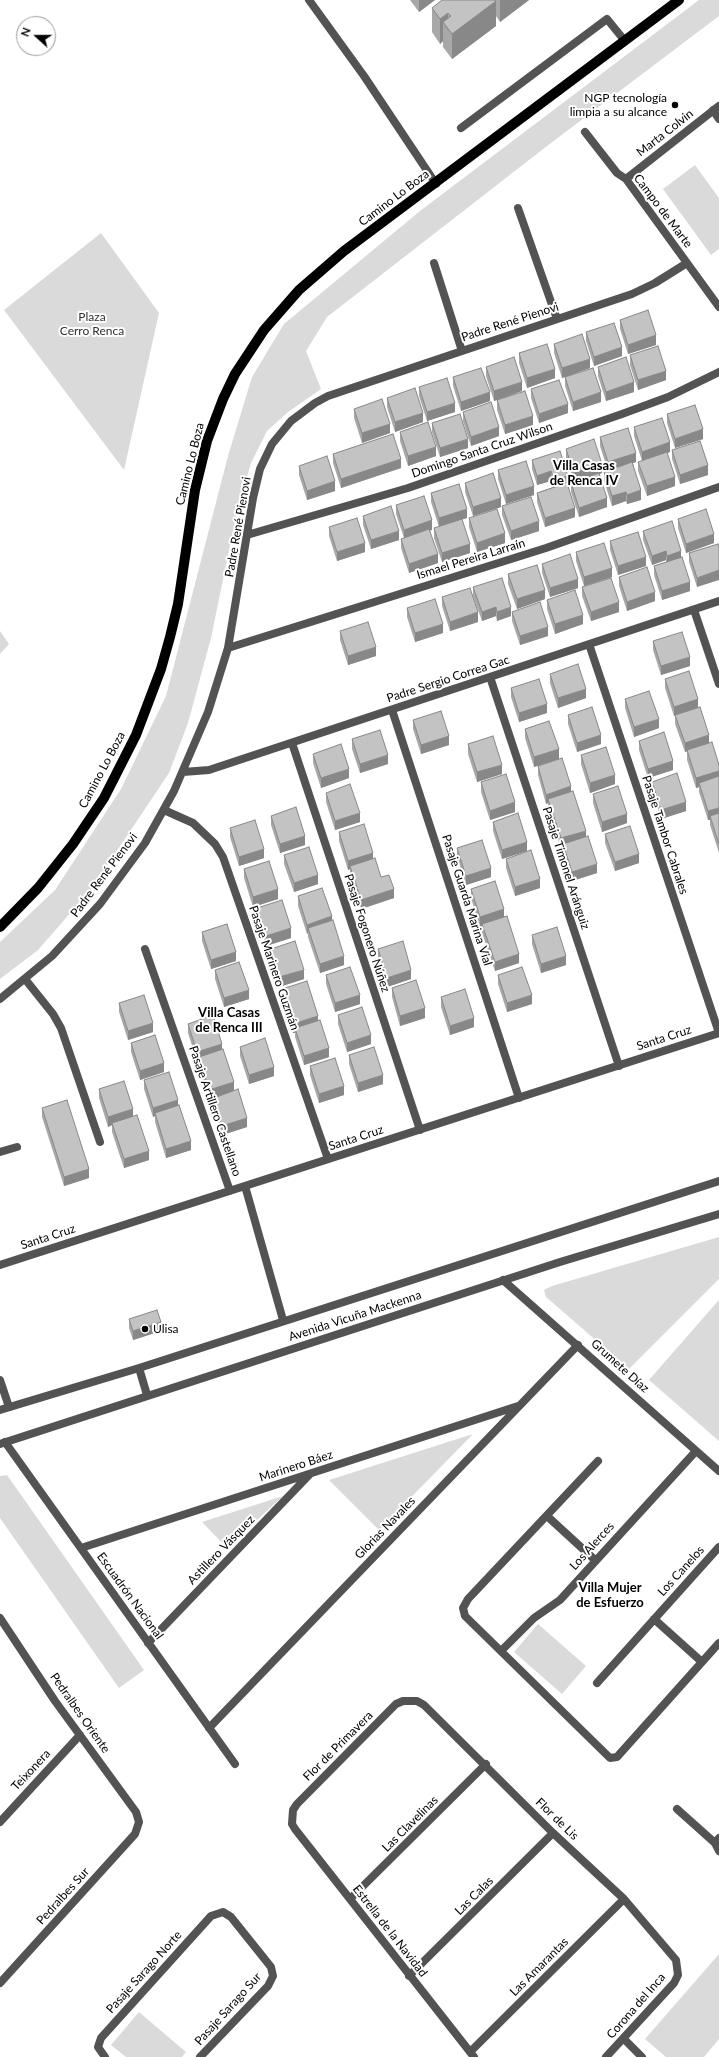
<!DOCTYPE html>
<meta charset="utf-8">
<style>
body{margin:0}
#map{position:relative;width:719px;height:2057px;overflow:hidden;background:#fff;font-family:Lato,sans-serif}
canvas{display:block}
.north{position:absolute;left:16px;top:16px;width:40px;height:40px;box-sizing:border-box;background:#fff;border:1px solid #999;border-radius:50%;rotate:291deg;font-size:11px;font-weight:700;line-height:16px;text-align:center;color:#000}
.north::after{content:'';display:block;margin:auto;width:14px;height:18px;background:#000;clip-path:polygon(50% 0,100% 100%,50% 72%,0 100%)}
</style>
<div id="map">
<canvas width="719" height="2057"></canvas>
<div class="north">N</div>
</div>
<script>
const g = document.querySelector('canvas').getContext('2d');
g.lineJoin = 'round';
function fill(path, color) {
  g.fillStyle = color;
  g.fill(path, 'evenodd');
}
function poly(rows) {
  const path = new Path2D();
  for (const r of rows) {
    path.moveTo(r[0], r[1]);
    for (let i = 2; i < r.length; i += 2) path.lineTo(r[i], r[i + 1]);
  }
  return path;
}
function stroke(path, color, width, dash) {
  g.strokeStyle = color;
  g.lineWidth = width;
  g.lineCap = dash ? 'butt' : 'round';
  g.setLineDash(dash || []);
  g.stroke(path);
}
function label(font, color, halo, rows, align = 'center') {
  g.font = font + ' Lato,sans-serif';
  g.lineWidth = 4;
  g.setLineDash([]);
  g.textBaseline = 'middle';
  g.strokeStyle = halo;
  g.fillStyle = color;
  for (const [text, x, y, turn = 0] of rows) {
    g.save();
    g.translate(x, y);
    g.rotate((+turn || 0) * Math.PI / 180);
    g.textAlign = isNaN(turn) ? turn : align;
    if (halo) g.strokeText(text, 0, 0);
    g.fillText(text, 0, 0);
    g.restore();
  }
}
const green = poly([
 [699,0,719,0,719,16,547,146,327,317,306,351,321,389,288,412,267,431,251,463,237,511,211,638,188,723,169,773,92,888,38,950,0,979,0,942,55,890,121,789,166,696,228,456,252,377,284,324,420,211],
 [695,165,719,198,719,249,711,255,663,189],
 [101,233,159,313,124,470,4,310],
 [0,631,9,644,0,654],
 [719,1237,719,1279,629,1369,546,1297,544,1290,552,1286],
 [718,1301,719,1301,719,1441,649,1380],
 [473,1434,379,1530,329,1480],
 [7,1475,144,1670,119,1688,0,1518,0,1476],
 [283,1496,227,1548,202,1522],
 [538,1624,586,1666,562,1694,514,1652],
 [719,1954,719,2039,704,2057,666,2057,645,2039],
 [139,2012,186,2052,182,2057,126,2057,111,2045]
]);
const minor = poly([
 [309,0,364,76,436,184],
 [713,110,719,119],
 [461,128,607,19,625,41],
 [585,132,617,173,626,179,719,307],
 [626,179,719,106],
 [518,208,557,319],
 [434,263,462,351],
 [247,535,408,488,622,414,668,397,719,372],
 [694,610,719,684],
 [589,644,719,1033],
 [228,648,546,548,719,487],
 [490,677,619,1066],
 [392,710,519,1098],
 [292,743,420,1130],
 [183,772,209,770,719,601],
 [164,810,193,823,215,844,223,857,328,1159],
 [145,949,230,1191],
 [25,979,53,1014,61,1028,100,1142],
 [0,999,52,956,100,904,145,843,174,791,208,712,228,648,253,498,260,469,272,444,291,421,315,403,328,396,632,294,655,283,687,263],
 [0,1152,17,1147],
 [245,1186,283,1320],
 [0,1265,719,1033],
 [503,1280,719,1471],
 [0,1380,9,1407],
 [5,1442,235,1764],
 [598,1461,468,1599,463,1608,465,1616,610,1758,617,1757,719,1643],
 [547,1516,595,1560],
 [81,1548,518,1406],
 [0,1618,55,1701,136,1812,139,1822,135,1834,0,1983],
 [654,1619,702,1662],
 [148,1643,310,1474],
 [501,1651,534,1618,560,1600,696,1451],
 [597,1683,719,1547],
 [209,1728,578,1345],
 [677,1809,715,1843,719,1838],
 [0,1822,80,1735],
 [715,1843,719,1851],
 [350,1899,486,1764],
 [409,1976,553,1833],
 [624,2039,642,2057],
 [470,2052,624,1899],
 [105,2057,98,2047,101,2038,211,1916,223,1912,231,1917,271,1967,273,1976,268,1986,200,2057],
 [474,2057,295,1829,292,1824,293,1810,297,1804,396,1704,403,1701,417,1701,424,1705,553,1833,624,1899,676,1960,678,1975,674,1983,606,2057]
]);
const tertiary = poly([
 [139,1368,147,1395],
 [0,1410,139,1368,719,1181],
 [0,1444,560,1262,719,1214]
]);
const primary = poly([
 [0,927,38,888,73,844,104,798,136,735,161,669,170,637,178,604,195,490,207,441,223,399,235,374,264,330,299,290,344,251,679,0]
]);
const wall = poly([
 [410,0,435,0,419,12],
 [442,0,529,0,500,22,496,16,496,26,452,59,443,47,443,41,440,44,432,32,432,8],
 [620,320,656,345,628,354,620,329],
 [586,332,622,356,594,366,586,341],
 [554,344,590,368,562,378,554,353],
 [519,353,555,378,527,388,519,363],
 [630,355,666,380,638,390,630,365],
 [486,367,522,391,494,401,486,376],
 [598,367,634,392,606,401,598,376],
 [453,377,490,401,461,411,453,386],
 [565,377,601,402,573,411,565,386],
 [419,387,455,412,427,421,419,396],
 [531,389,568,413,539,423,531,398],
 [387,398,423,422,395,432,387,407],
 [497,400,533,425,505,434,497,410],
 [354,409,390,433,362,443,354,418],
 [463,412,499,436,471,446,463,421],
 [667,414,703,439,675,448,667,423],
 [432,423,468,448,440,457,432,432],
 [634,427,670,452,667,453,675,486,647,496,638,471,638,462,642,461,634,436],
 [400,432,436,456,408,466,400,441],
 [600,437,636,462,633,463,641,500,627,504,626,501,612,506,604,481,604,472,608,471,600,446],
 [566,449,602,473,599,474,607,507,579,517,571,492,571,483,574,482,566,458],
 [672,450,708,475,680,484,672,459],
 [560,451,575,517,545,527,537,502,537,493,553,487,551,481,537,485,532,469,532,460],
 [333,454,401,468,341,488,333,463],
 [299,466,335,491,307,500,299,475],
 [498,470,534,495,506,504,498,479],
 [465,483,501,507,473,516,465,492],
 [431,493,467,518,462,519,470,553,442,562,434,538,434,528,439,527,431,502],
 [396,505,432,530,430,530,438,563,409,573,401,548,401,539,404,538,396,514],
 [502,506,539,531,511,540,502,515],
 [363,516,399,540,371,549,363,525],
 [469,518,505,543,477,552,469,527],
 [678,519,714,543,686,553,678,528],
 [329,527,365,552,337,561,329,536],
 [643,531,681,557,690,591,662,600,654,575,654,566,666,562,666,560,652,565,643,540],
 [610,541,646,566,618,575,610,550],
 [718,544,697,587,689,562,689,553],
 [576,552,612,577,584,586,576,561],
 [542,564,578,588,550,597,542,573],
 [508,574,545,599,517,609,508,584],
 [619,577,655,601,627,611,619,586],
 [473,587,511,616,497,621,496,616,482,621,473,596],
 [582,587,619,612,591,621,582,596],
 [442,597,478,622,450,631,442,606],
 [547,600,583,624,555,634,547,609],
 [407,608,443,633,415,642,407,617],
 [512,612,548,636,520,645,512,621],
 [340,631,376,656,348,665,340,640],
 [653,641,690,666,661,675,653,650],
 [550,674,586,698,558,708,550,683],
 [665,679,698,707,709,743,719,765,719,853,710,825,710,820,708,820,699,792,699,787,696,788,687,760,687,751,685,752,675,724,675,716,674,716,665,688],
 [511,688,547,713,519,722,511,697],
 [625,699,659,728,634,737,625,708],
 [568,715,601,744,577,752,568,724],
 [413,720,449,745,421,754,413,729],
 [525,729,559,759,534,767,525,738],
 [352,739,388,764,360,773,352,749],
 [639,741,673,770,648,778,639,750],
 [468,744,502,774,477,782,468,754],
 [313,754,349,778,321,788,313,763],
 [581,755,615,784,590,793,581,764],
 [538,766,571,792,597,873,572,881,563,853,563,847,561,848,548,809,548,803,546,804,538,775],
 [481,782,515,812,490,820,481,792],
 [652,782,686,811,661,819,652,791],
 [326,793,360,822,335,830,326,802],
 [593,794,627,823,602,832,593,803],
 [271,816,305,845,280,853,271,825],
 [493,822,527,851,502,859,493,831],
 [230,828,264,858,239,866,230,837],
 [339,832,373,858,381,877,394,898,361,909,350,875,350,869,348,870,339,841],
 [605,834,639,863,615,871,605,843],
 [457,848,491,877,466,885,457,857],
 [284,855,318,884,294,892,284,864],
 [506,859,540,888,515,896,506,868],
 [244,869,278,899,253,907,244,878],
 [471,889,504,916,519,963,495,971,482,933,482,926,480,927,471,898],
 [298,896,332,921,344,965,320,973,308,937,308,933,307,934,298,906],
 [257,908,291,938,266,946,257,917],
 [202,932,236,961,211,969,202,941],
 [532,935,566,965,541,973,532,944],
 [271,949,304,979,279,987,271,958],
 [378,949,411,979,387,987,378,959],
 [215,970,249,999,224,1007,215,979],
 [326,975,360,1004,335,1012,326,984],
 [498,975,532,1004,507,1012,498,984],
 [392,988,425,1018,400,1026,392,997],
 [282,989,318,1020,329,1057,304,1065,295,1037,295,1033,293,1033,282,998],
 [441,997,474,1027,450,1035,441,1007],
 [119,1003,153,1032,128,1040,119,1012],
 [338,1015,371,1044,347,1052,338,1024],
 [188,1024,222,1050,234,1091,247,1127,222,1135,214,1107,214,1098,209,1099,199,1066,199,1060,197,1061,188,1033],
 [131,1043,164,1072,140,1080,131,1052],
 [240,1047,274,1076,249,1084,240,1056],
 [349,1055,383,1084,358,1092,349,1064],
 [310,1066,344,1095,319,1103,310,1075],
 [144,1080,178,1105,191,1150,166,1158,155,1122,155,1116,153,1117,144,1089],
 [99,1089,133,1116,149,1160,124,1168,112,1132,112,1125,108,1127,99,1098],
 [42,1108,89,1178,64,1186,42,1117],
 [129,1319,161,1331,133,1340,129,1328]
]);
const shadedWall = poly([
 [419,0,435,0,419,12],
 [500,0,529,0,500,22],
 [496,1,496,26,452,59,452,34],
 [448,13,448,30,443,22,443,41,440,44,440,19],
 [656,335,656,345,628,354,628,345],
 [622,347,622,356,594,366,594,357],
 [590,359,590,368,562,378,562,368],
 [555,369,555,378,527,388,527,378],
 [666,371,666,380,638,390,638,380],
 [522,382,522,391,494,401,494,391],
 [634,382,634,392,606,401,606,392],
 [490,392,490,401,461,411,461,402],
 [601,392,601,402,573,411,573,402],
 [455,403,455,412,427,421,427,412],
 [568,404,568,413,539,423,539,414],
 [423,413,423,422,395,432,395,422],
 [533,416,533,425,505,434,505,425],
 [390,424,390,433,362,443,362,433],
 [499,427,499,436,471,446,471,437],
 [703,429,703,439,675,448,675,439],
 [468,439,468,448,440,457,440,448],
 [670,442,670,452,642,461,642,452],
 [436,447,436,456,408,466,408,456],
 [636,453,636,462,608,471,608,462],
 [401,459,401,468,341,488,341,479],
 [602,464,602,473,574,483,574,473],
 [708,465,708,475,680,484,680,475],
 [551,471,551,481,537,485,537,476],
 [568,476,568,485,554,490,554,480],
 [675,477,675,486,647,496,647,486],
 [335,481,335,491,307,500,307,491],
 [534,486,534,495,506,504,506,495],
 [641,490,641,500,627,504,627,495],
 [626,492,626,501,612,506,612,496],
 [501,498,501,507,473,516,473,507],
 [607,498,607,507,579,517,579,508],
 [575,508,575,517,545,527,545,518],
 [467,509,467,518,439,527,439,518],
 [432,520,432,530,404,539,404,530],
 [539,521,539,531,511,540,511,531],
 [399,531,399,540,371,549,371,540],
 [505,533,505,543,477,552,477,543],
 [714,534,714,543,686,553,686,544],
 [365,543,365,552,337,561,337,552],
 [470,544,470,553,442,562,442,553],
 [666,551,666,560,652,565,652,556],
 [681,551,681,560,667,565,667,556],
 [438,554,438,563,409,573,409,564],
 [646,557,646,566,618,575,618,566],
 [612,568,612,577,584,586,584,577],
 [719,570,719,580,697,587,697,578],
 [578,579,578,588,550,597,550,588],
 [690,582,690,591,662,600,662,591],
 [545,590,545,599,517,609,517,599],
 [655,592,655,601,627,611,627,602],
 [619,602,619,612,591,621,591,612],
 [496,607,496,616,482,621,482,612],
 [511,607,511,616,497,621,497,612],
 [478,612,478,622,450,631,450,622],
 [583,615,583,624,555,634,555,624],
 [443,624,443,633,415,642,415,633],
 [548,627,548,636,520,645,520,636],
 [376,647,376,656,348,665,348,656],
 [690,657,690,666,661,675,661,666],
 [586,689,586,698,558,708,558,698],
 [698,699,698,708,674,716,674,707],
 [547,704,547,713,519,722,519,713],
 [659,719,659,728,634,737,634,727],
 [601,735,601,744,577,752,577,743],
 [709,735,709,744,685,752,685,743],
 [449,736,449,745,421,754,421,745],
 [559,749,559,759,534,767,534,757],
 [388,755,388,764,360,773,360,764],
 [673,761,673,770,648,778,648,769],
 [502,765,502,774,477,782,477,772],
 [349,769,349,778,321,788,321,778],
 [719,771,719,780,699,783,699,787,696,788,696,778],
 [615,775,615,784,590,793,590,783],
 [571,786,571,796,548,799,548,803,546,804,546,795],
 [515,802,515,812,490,820,490,811],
 [686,802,686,811,661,819,661,810],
 [719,808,719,817,710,816,710,820,708,820,708,811],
 [360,813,360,822,335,830,335,821],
 [627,814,627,823,602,832,602,822],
 [586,831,586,840,563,844,563,847,561,848,561,838],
 [305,836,305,845,280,853,280,844],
 [527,842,527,851,502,859,502,850],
 [264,849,264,858,239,866,239,857],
 [373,853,373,862,350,866,350,869,348,870,348,861],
 [639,854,639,863,615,871,615,862],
 [597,864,597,873,572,881,572,872],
 [491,868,491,877,466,885,466,876],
 [318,875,318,884,294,892,294,883],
 [540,879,540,888,515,896,515,887],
 [278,889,278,899,253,907,253,897],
 [394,889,394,898,361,909,361,900],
 [504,909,504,919,482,924,482,926,480,927,480,917],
 [332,916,332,926,308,928,308,933,307,934,307,925],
 [291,928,291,938,266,946,266,936],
 [236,952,236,961,211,969,211,960],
 [519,954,519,963,495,971,495,962],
 [344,956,344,965,320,973,320,964],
 [566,956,566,965,541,973,541,964],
 [304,970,304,979,279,987,279,977],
 [411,970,411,979,387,987,387,978],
 [249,990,249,999,224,1007,224,998],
 [360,995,360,1004,335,1012,335,1003],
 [532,995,532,1004,507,1012,507,1003],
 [425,1008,425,1018,400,1026,400,1016],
 [318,1016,318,1025,295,1028,295,1033,293,1033,293,1024],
 [474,1018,474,1027,450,1035,450,1026],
 [153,1023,153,1032,128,1040,128,1031],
 [371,1035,371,1044,347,1052,347,1043],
 [222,1044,222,1053,199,1057,199,1060,197,1061,197,1052],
 [329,1048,329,1057,304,1065,304,1056],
 [164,1063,164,1072,140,1080,140,1071],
 [274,1067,274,1076,249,1084,249,1075],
 [383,1075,383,1084,358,1092,358,1083],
 [234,1082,234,1091,209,1099,209,1090],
 [344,1086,344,1095,319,1103,319,1094],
 [178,1100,178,1109,155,1113,155,1116,153,1117,153,1108],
 [133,1109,133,1119,112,1123,112,1125,108,1127,108,1117],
 [247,1118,247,1127,222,1135,222,1126],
 [191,1141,191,1150,166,1158,166,1149],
 [149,1151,149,1160,124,1168,124,1159],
 [89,1169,89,1178,64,1186,64,1177],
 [161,1322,161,1331,133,1340,133,1331]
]);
const building = poly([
 [442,0,495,0,496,1,452,34,443,22,451,16,448,13,440,19,432,8,442,0],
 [648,310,656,335,628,345,620,320,648,310],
 [614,323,622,347,594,357,586,332,614,323],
 [582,334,590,359,562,368,554,344,582,334],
 [547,344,555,369,527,378,519,353,547,344],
 [658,346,666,371,638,380,630,355,658,346],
 [514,357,522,382,494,391,486,367,514,357],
 [626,357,634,382,606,392,598,367,626,357],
 [481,368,490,392,461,402,453,377,481,368],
 [593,368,601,392,573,402,565,377,593,368],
 [447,378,455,403,427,412,419,387,447,378],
 [559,380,568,404,539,414,531,389,559,380],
 [415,388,423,413,395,422,387,398,415,388],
 [525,391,533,416,505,425,497,400,525,391],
 [382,399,390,424,362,433,354,409,382,399],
 [491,402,499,427,471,437,463,412,491,402],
 [695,405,703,429,675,439,667,414,695,405],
 [460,414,468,439,440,448,432,423,460,414],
 [662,418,670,442,642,452,634,427,662,418],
 [428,422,436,447,408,456,400,432,428,422],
 [628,428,636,453,608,462,600,437,628,428],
 [393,434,401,459,341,479,333,454,393,434],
 [594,439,602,464,574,473,566,449,594,439],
 [700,441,708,465,680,475,672,450,700,441],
 [560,451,568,476,554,480,551,471,537,476,532,460,560,451],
 [667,452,675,477,647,486,638,462,667,452],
 [327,456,335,481,307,491,299,466,327,456],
 [526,461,534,486,506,495,498,470,526,461],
 [632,462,641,490,627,495,626,492,612,496,604,472,632,462],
 [493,473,501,498,473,507,465,483,493,473],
 [599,473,607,498,579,508,571,483,599,473],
 [567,483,575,508,545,518,537,493,567,483],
 [459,484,467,509,439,518,431,493,459,484],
 [424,496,432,520,404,530,396,505,424,496],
 [531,497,539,521,511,531,502,506,531,497],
 [391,506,399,531,371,540,363,516,391,506],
 [497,509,505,533,477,543,469,518,497,509],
 [706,509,714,534,686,544,678,519,706,509],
 [357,518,365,543,337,552,329,527,357,518],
 [462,519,470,544,442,553,434,528,462,519],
 [672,521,681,551,667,556,666,551,652,556,643,531,672,521],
 [429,529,438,554,409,564,401,539,429,529],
 [638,532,646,557,618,566,610,541,638,532],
 [604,543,612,568,584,577,576,552,604,543],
 [718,544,719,548,719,570,697,578,689,553,718,544],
 [570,554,578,579,550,588,542,564,570,554],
 [682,557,690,582,662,591,654,566,682,557],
 [537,565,545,590,517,599,508,574,537,565],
 [647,567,655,592,627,602,619,577,647,567],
 [502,578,511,607,497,612,496,607,482,612,473,587,502,578],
 [611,578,619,602,591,612,582,587,611,578],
 [470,588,478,612,450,622,442,597,470,588],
 [575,590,583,615,555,624,547,600,575,590],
 [435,599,443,624,415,633,407,608,435,599],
 [540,602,548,627,520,636,512,612,540,602],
 [368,622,376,647,348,656,340,631,368,622],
 [682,632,690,657,661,666,653,641,682,632],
 [578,664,586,689,558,698,550,674,578,664],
 [689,671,698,699,674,707,665,679,689,671],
 [539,679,547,704,519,713,511,688,539,679],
 [649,691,659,719,634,727,625,699,649,691],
 [592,707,601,735,577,743,568,715,592,707],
 [700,707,709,735,685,743,675,715,700,707],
 [441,711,449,736,421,745,413,720,441,711],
 [549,721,559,749,534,757,525,729,549,721],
 [380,730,388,755,360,764,352,739,380,730],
 [664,732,673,761,648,769,639,741,664,732],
 [493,736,502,765,477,772,468,744,493,736],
 [712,742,719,765,719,771,696,778,687,750,712,742],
 [341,744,349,769,321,778,313,754,341,744],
 [606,747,615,775,590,783,581,755,606,747],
 [562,758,571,786,546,795,538,766,562,758],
 [677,773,686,802,661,810,652,782,677,773],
 [506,774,515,802,490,811,481,782,506,774],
 [719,776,719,808,708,811,699,783,719,776],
 [350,784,360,813,335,821,326,793,350,784],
 [618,786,627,814,602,822,593,794,618,786],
 [573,791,586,831,561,838,548,799,573,791],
 [296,807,305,836,280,844,271,816,296,807],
 [518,813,527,842,502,850,493,822,518,813],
 [719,813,719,844,710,816,719,813],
 [255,820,264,849,239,857,230,828,255,820],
 [364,824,373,853,348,861,339,832,364,824],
 [630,826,639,854,615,862,605,834,630,826],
 [588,836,597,864,572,872,563,844,588,836],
 [482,840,491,868,466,876,457,848,482,840],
 [309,847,318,875,294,883,284,855,309,847],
 [531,850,540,879,515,887,506,859,531,850],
 [375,858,381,877,389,875,394,889,361,900,350,866,375,858],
 [269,861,278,889,253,897,244,869,269,861],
 [495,881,504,909,480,917,471,889,495,881],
 [322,888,332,916,307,925,298,896,322,888],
 [282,900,291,928,266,936,257,908,282,900],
 [507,916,519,954,495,962,482,924,507,916],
 [333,920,344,956,320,964,308,928,333,920],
 [227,924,236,952,211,960,202,932,227,924],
 [557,927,566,956,541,964,532,935,557,927],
 [295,941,304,970,279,977,271,949,295,941],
 [403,941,411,970,387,978,378,949,403,941],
 [239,962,249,990,224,998,215,970,239,962],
 [350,967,360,995,335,1003,326,975,350,967],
 [522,967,532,995,507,1003,498,975,522,967],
 [416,980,425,1008,400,1016,392,988,416,980],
 [307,981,318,1016,293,1024,282,989,307,981],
 [465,989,474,1018,450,1026,441,997,465,989],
 [144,995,153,1023,128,1031,119,1003,144,995],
 [362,1007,371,1035,347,1043,338,1015,362,1007],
 [213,1015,222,1044,197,1052,188,1024,213,1015],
 [320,1020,329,1048,304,1056,295,1028,320,1020],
 [155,1035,164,1063,140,1071,131,1043,155,1035],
 [265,1038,274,1067,249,1075,240,1047,265,1038],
 [374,1047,383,1075,358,1083,349,1055,374,1047],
 [223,1049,234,1082,209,1090,199,1057,223,1049],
 [335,1058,344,1086,319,1094,310,1066,335,1058],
 [169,1072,178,1100,153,1108,144,1080,169,1072],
 [124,1081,133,1109,108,1117,99,1089,124,1081],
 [238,1089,247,1118,222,1126,214,1098,238,1089],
 [67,1100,89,1169,64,1177,42,1108,67,1100],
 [179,1105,191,1141,166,1149,155,1113,179,1105],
 [137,1115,149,1151,124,1159,112,1123,137,1115],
 [157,1310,161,1322,133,1331,129,1319,157,1310]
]);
const markers = [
 [675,105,4,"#000"],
 [145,1329,4,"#000"]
];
const poiNames = [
 ["NGP tecnología",667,98],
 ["limpia a su alcance",667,112],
 ["Ulisa",153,1329,"left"]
];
const streetNames = [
 ["Marta Colvin",665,133,-38],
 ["Camino Lo Boza",394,198,-37],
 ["Campo de Marte",663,211,53],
 ["Padre René Pienovi",510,322,-18],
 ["Domingo Santa Cruz Wilson",482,450,-19],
 ["Camino Lo Boza",190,464,-76],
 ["Padre René Pienovi",238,527,-80],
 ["Ismael Pereira Larraín",471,559,-17],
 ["Padre Sergio Correa Gac",448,679,-18],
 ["Camino Lo Boza",102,770,-62],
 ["Pasaje Tambor Cabrales",665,835,72],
 ["Pasaje Timonel Aránguiz",566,868,72],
 ["Padre René Pienovi",104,875,-53],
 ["Pasaje Guarda Marina Vial",467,900,72],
 ["Pasaje Fogonero Núñez",367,933,72],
 ["Pasaje Marinero Guzmán",274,968,71],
 ["Santa Cruz",664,1038,-18],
 ["Pasaje Artillero Castellano",215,1111,71],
 ["Santa Cruz",356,1138,-18],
 ["Santa Cruz",48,1237,-18],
 ["Avenida Vicuña Mackenna",355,1316,-18],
 ["Grumete Díaz",620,1366,42],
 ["Marinero Báez",296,1466,-18],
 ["Glorias Navales",385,1528,-46],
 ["Los Alerces",592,1546,-48],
 ["Astillero Vásquez",221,1550,-46],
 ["Los Canelos",681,1571,-48],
 ["Escuadrón Nacional",130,1596,54],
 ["Pedralbes Oriente",80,1713,55],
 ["Flor de Primavera",338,1746,-45],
 ["Teixonera",31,1770,-47],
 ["Flor de Lis",557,1819,44],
 ["Las Clavelinas",410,1824,-45],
 ["Pedralbes Sur",63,1896,-48],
 ["Las Calas",474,1896,-45],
 ["Estrella de la Navidad",390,1931,52],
 ["Las Amarantas",539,1967,-45],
 ["Pasaje Sarago Norte",144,1972,-48],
 ["Corona del Inca",636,2006,-49],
 ["Pasaje Sarago Sur",228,2009,-48]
];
const parkNames = [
 ["Plaza",92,317],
 ["Cerro Renca",92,331]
];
const neighbourhoodNames = [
 ["Villa Casas",584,466],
 ["de Renca IV",584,481],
 ["Villa Casas",229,1013],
 ["de Renca III",229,1028],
 ["Villa Mujer",610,1588],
 ["de Esfuerzo",610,1603]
];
fill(green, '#dadada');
stroke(minor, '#535353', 8);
stroke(tertiary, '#535353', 8);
stroke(primary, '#000', 10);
fill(wall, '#a8a8a8');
fill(shadedWall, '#888');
fill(building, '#c3c3c3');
stroke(building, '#888', 1);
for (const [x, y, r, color] of markers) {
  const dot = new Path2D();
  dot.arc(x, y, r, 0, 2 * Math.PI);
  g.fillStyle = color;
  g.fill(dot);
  stroke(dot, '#fff', 1.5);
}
label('12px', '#000', '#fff', poiNames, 'right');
label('12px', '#000', '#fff', streetNames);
label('12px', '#313131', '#fff', parkNames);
label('bold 13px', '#000', '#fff', neighbourhoodNames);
</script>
